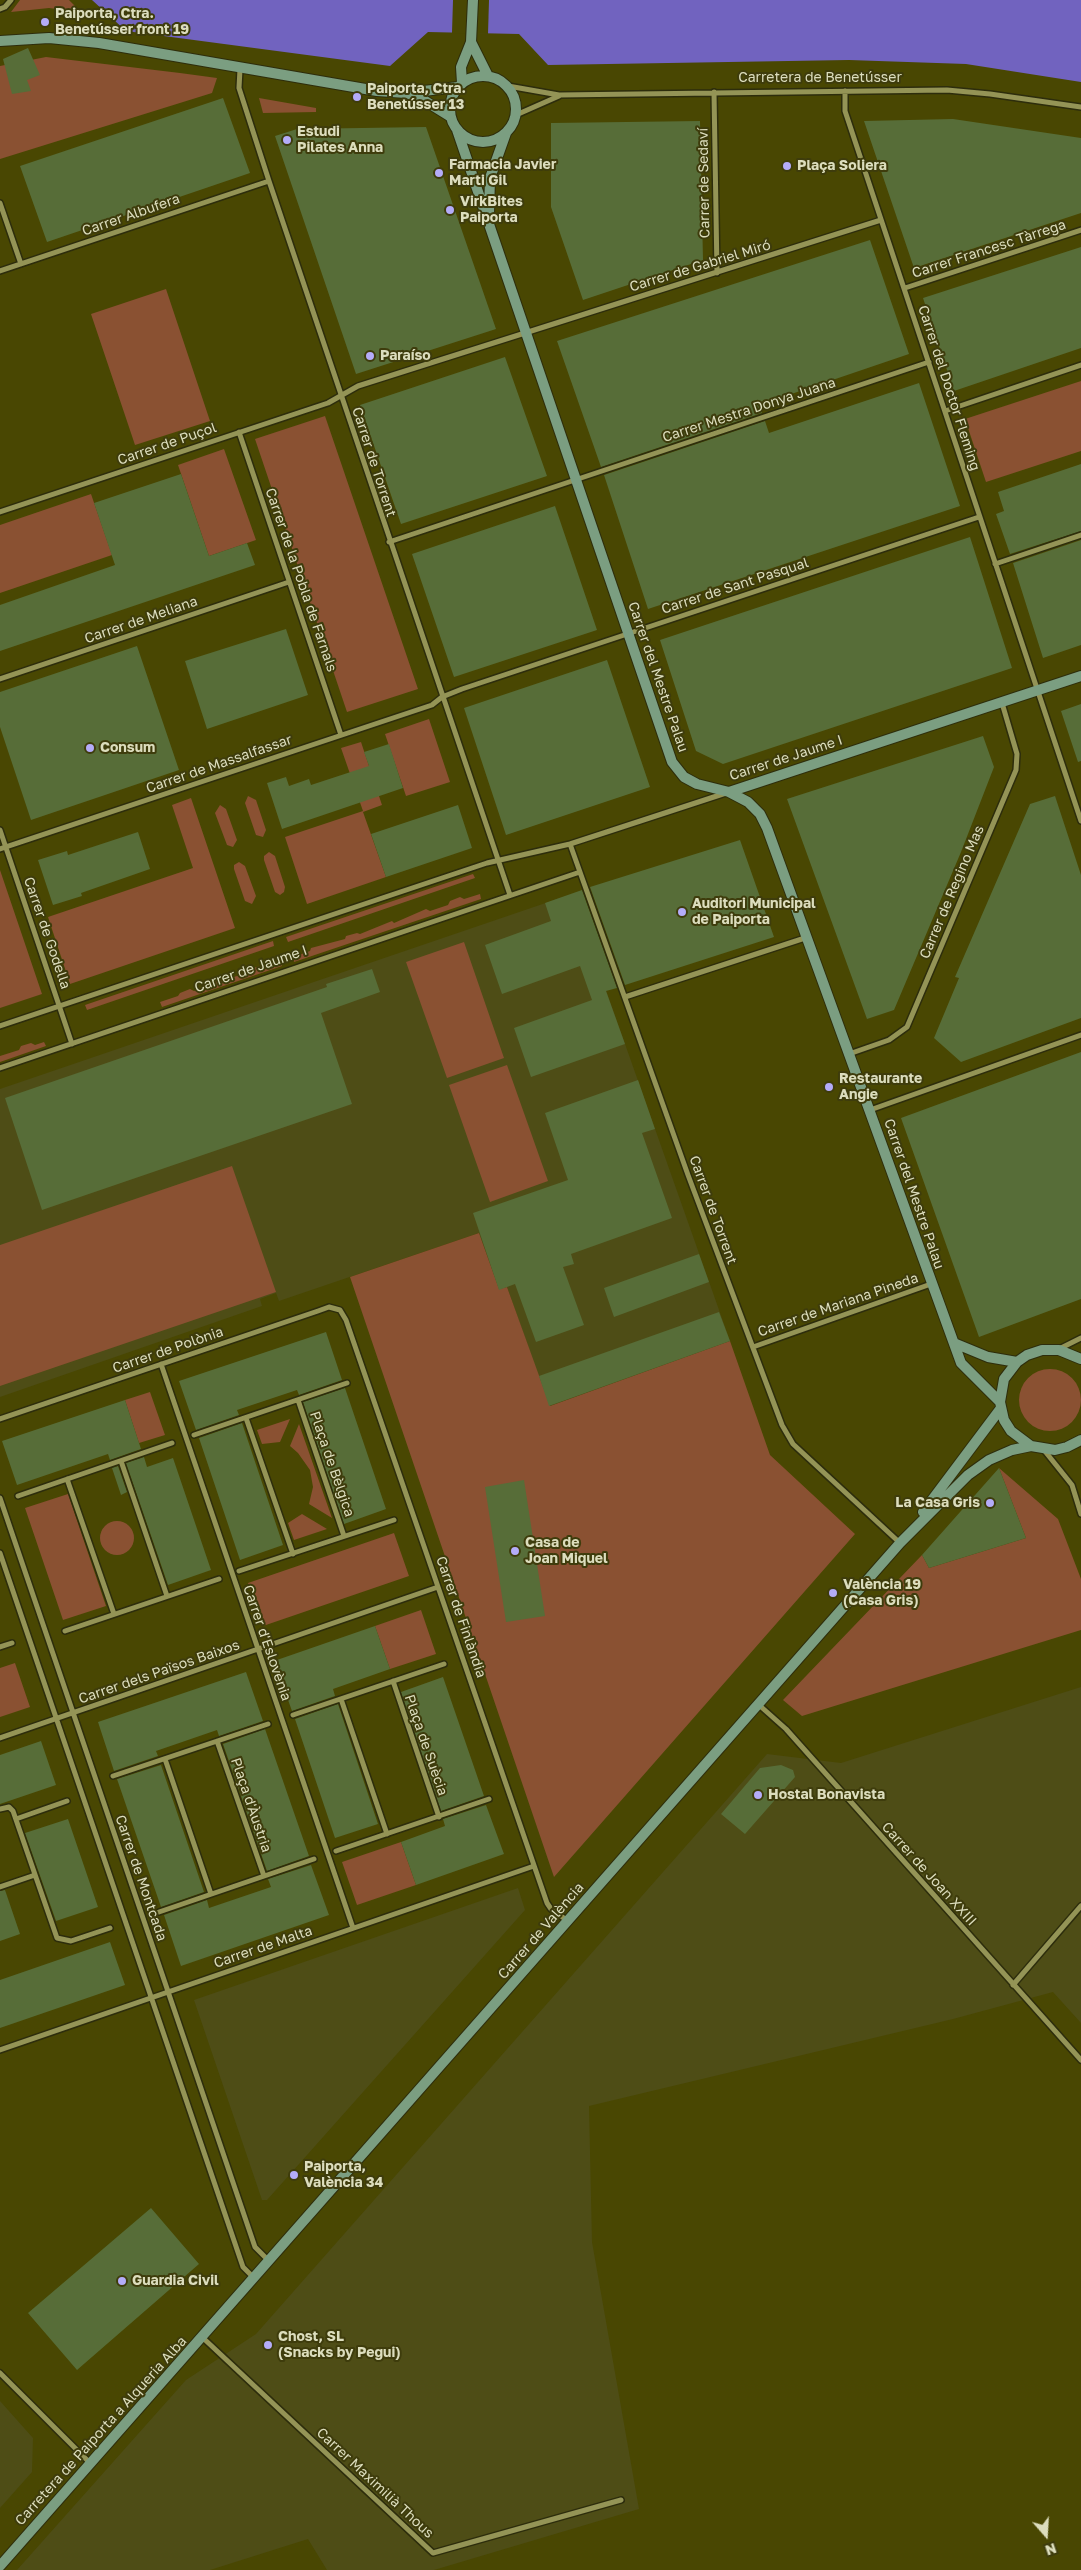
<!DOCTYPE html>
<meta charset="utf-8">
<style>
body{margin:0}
#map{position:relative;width:1081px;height:2570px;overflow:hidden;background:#494702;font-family:"Golos Text",sans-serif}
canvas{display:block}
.north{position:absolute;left:1021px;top:2510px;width:50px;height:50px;-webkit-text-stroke:4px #3e3c0c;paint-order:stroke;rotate:161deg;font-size:14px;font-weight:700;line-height:20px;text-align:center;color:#dcddbd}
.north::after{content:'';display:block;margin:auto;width:18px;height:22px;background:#dcddbd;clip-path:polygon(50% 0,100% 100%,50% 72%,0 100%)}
</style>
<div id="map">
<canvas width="1081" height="2570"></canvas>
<div class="north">N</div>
</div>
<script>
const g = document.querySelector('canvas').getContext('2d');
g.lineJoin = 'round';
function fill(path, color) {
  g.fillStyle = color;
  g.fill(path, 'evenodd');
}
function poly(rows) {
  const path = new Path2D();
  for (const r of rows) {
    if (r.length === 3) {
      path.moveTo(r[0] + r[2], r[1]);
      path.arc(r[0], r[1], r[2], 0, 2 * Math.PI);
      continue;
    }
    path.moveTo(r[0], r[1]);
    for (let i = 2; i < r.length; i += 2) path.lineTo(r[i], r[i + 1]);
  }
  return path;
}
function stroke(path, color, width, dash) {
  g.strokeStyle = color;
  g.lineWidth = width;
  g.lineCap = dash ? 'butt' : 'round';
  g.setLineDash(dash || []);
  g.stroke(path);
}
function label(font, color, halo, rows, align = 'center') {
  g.font = font + ' "Golos Text",sans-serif';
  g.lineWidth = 4;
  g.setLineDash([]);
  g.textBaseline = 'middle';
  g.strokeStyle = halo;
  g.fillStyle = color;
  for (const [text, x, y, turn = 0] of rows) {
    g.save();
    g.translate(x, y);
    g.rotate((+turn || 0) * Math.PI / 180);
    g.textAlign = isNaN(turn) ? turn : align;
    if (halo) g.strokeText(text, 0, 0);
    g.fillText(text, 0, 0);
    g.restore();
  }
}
const built = poly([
 [572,894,730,1341,549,1406,507,1287,499,1290,479,1233,279,1301,276,1293,260,1299,262,1306,0,1397,0,1089],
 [1081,1687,1081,2023,1053,1992,953,2019,589,2106,592,2242,639,2509,434,2570,327,2570,308,2539,210,2570,17,2570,186,2380,256,2334,767,1754,841,1763],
 [518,1888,525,1910,267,2200,262,2200,194,2000],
 [0,2401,33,2438,32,2472,0,2508]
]);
const green = poly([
 [20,0,69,0,81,12,49,8,11,12],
 [46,57,180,73,217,78,212,93,0,159,0,66],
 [259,98,316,108,316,112,263,113],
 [166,289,210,421,135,445,91,314],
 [1081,381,1081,451,986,482,965,419],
 [325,416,418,689,347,712,255,439],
 [224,449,256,540,209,556,178,465],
 [91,494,112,555,0,593,0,525],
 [429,719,450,782,406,796,385,734],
 [361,742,382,805,363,812,386,877,307,904,285,837,363,811,341,748],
 [248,796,256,800,266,830,263,837,256,835,245,803],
 [191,798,235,928,70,984,48,917,193,868,172,805],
 [220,805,226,809,237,840,233,847,227,845,215,813],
 [269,852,275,856,285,887,284,892,280,895,275,892,264,860,264,856],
 [239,862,245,866,256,896,252,904,245,901,234,869,234,865],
 [0,870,42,994,0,1008],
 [473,874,475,878,288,942,286,937],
 [480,894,481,899,294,962,293,957,310,951,311,948,345,939,346,936,357,933,360,934,392,921,394,923,426,909,430,911,448,905,450,901,460,897,464,899],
 [273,941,274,946,87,1010,85,1005],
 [464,942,504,1058,447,1078,406,962],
 [280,961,282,966,162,1007,160,1002,178,996,180,993,190,989,194,991,214,984,215,981,225,977,228,979,249,972,249,969],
 [44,1042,46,1046,0,1062,0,1056,19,1050,21,1046,31,1043,35,1045],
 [507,1065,548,1181,490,1202,449,1085],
 [232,1166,276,1292,0,1386,0,1245],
 [479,1233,499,1289,507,1287,550,1406,730,1341,770,1455,855,1534,554,1877,350,1277],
 [1050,1400,31],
 [150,1392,165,1435,139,1443,125,1400],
 [290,1419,280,1442,262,1444,257,1430],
 [299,1424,332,1518,309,1504,313,1487,310,1470,298,1453,290,1446],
 [999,1468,1058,1519,1081,1579,1081,1630,802,1716,783,1700,922,1555,929,1568,1026,1538],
 [68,1494,106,1606,63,1620,25,1508],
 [302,1514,327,1529,294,1540,288,1523],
 [117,1538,17],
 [394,1533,409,1576,263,1626,248,1583],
 [421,1610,436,1654,390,1669,375,1626],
 [15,1663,30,1707,0,1717,0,1668],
 [401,1842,416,1885,357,1905,342,1862]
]);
const water = poly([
 [92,0,1081,0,1081,82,966,64,849,60,548,65,519,34,428,32,390,66,126,31]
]);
const pier = poly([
 [453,0,489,0,488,34,452,33]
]);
const building = poly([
 [28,48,40,75,27,80,31,91,12,94,3,59],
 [223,98,250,173,47,242,20,166],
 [953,119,1081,138,1081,213,914,268,864,121],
 [700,121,703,260,583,300,551,207,551,123],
 [426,127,496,329,356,374,275,136,297,129],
 [870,240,909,354,759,405,762,413,601,467,557,341],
 [1081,247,1081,348,954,391,923,298],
 [505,357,547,476,401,524,360,405],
 [919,383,960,506,648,609,604,475,765,421,769,433],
 [1081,464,1081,531,1010,554,996,514,1004,511,998,492],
 [181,474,209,556,247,543,255,565,0,651,0,605,115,565,94,503],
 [555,506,597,630,454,677,412,554],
 [970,537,1012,668,723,764,696,751,660,640],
 [1081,540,1081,645,1043,658,1013,563],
 [286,629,308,695,207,729,185,661],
 [137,646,179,770,31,820,0,727,0,692],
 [607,660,650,787,506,835,464,708],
 [1081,704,1081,761,1078,762,1061,711],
 [983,736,994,767,961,852,894,1010,867,1019,787,799],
 [389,744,403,788,282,829,267,783,286,777,289,786,309,779,311,785,369,766,364,752],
 [1055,796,1081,875,1081,1018,961,1062,934,1038,959,978,955,977,1030,804],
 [458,805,472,848,386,877,371,834],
 [138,832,150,869,81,893,82,896,53,905,38,860,67,851,68,855],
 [740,840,774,937,625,985,590,887],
 [582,890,617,988,606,991,625,1044,531,1077,514,1028,592,1000,580,966,502,994,485,945,551,921,545,903],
 [372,969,380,992,321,1013,352,1104,42,1210,5,1098,327,987,326,984],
 [1081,1052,1081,1299,979,1337,901,1118],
 [638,1080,655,1129,642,1133,672,1218,571,1254,574,1264,563,1267,584,1325,536,1342,515,1284,499,1290,473,1213,568,1180,545,1113],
 [699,1254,709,1282,614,1317,604,1288],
 [719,1312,730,1341,549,1406,539,1376],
 [326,1332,342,1380,299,1395,297,1390,237,1410,239,1415,196,1430,179,1381],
 [345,1388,386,1509,344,1524,303,1402],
 [125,1400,141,1449,110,1460,108,1454,17,1485,2,1441],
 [242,1423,283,1545,240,1560,199,1438],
 [144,1457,147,1467,173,1458,211,1570,168,1585,126,1463],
 [118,1466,127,1492,121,1495,112,1468],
 [999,1468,1026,1538,929,1568,922,1555],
 [524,1480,545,1616,506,1622,485,1487],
 [375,1626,390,1669,333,1689,335,1696,292,1711,274,1661],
 [246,1672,263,1721,219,1736,217,1730,156,1751,158,1756,114,1771,98,1722],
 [443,1677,484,1796,441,1811,401,1692],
 [338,1704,378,1824,335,1838,295,1719],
 [265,1729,309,1856,267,1871,223,1744],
 [41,1741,56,1785,0,1804,0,1755],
 [161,1765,204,1892,161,1907,117,1779],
 [781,1765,793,1770,795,1777,745,1834,721,1814,760,1768],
 [486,1805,504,1854,416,1885,401,1842,445,1826,443,1819],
 [68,1819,98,1907,56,1921,25,1833],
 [311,1865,329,1915,181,1966,164,1915,207,1900,209,1908,271,1887,268,1879],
 [5,1890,20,1934,0,1941,0,1891],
 [110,1942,125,1985,0,2028,0,1980],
 [151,2208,199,2264,77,2370,28,2313]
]);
const street = poly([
 [0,9,5,7,11,0],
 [240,69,239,88,269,181,510,895],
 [508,86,559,95,947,90,990,94,1081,107],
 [845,91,845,111,1081,821],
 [714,92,717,273],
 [516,115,559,96],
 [0,203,21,264],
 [0,271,269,181],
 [905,288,1081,230],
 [945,411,1081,365],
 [239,432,341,735],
 [0,512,328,403,358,386,881,220],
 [389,542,929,362],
 [995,564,1081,535],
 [0,679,289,582],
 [0,830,72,1044],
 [570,844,688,1175,782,1425,793,1444,900,1543],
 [0,849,432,705,442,697,462,689,979,517],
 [625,997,808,937],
 [0,1026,487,863,570,844,726,793],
 [849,1054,889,1040,907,1027,1016,770,1017,754,1002,703],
 [0,1068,580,872],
 [870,1110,1081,1035],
 [753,1347,931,1284],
 [1059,1349,1081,1338],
 [161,1364,353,1928],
 [298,1400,344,1536],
 [246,1418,293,1554],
 [0,1419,318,1311,329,1307,340,1310,346,1320,547,1903,551,1909,568,1921],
 [194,1435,347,1383],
 [1044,1450,1072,1485,1081,1514],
 [121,1461,167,1596],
 [67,1479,114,1614],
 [18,1496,172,1443],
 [0,1498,255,2247,269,2261],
 [0,1553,243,2267,254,2278],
 [239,1571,394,1520],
 [65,1631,219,1579],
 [0,1647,12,1643],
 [393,1681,439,1817],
 [341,1699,387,1834],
 [759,1705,786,1729,1081,2060],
 [293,1715,444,1664],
 [0,1738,438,1587],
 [217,1741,264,1876],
 [165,1759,211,1894],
 [113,1776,268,1724],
 [0,1809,9,1807,13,1811,57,1938,71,1941,110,1928],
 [16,1819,67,1801],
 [336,1851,489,1799],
 [0,1887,35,1875],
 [159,1912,314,1859],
 [1013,1985,1081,1906],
 [0,2050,534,1866],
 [202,2337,433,2553,621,2500],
 [0,2373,90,2463]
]);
const secondary = poly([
 [0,41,49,38,99,43,377,91,406,93,458,87],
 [471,42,488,76],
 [483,109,33],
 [462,83,461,67,471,42,473,0],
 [407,93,422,99,451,117],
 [457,130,672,762,684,777,697,784,729,792,748,802,760,814,767,828,961,1363,1000,1402],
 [489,214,490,178,506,133],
 [729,792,1081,676],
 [954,1343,988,1357,1017,1362],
 [1081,1359,1059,1350,1042,1350,1027,1355,1017,1362,1004,1379,1000,1402,1004,1420,1011,1431,1031,1446,1055,1450,1067,1447,1081,1440],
 [923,1512,1001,1408],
 [0,2566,900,1543,968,1475,989,1460,1012,1450,1031,1446]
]);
const markers = [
 [45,22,5,"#b4acf9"],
 [357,97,5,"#b4acf9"],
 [287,140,5,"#b4acf9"],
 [787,166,5,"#b4acf9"],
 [439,173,5,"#b4acf9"],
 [450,210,5,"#b4acf9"],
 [370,356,5,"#b4acf9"],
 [90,748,5,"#b4acf9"],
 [682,912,5,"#b4acf9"],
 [829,1087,5,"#b4acf9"],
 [990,1503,5,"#b4acf9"],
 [515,1551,5,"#b4acf9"],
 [833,1593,5,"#b4acf9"],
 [758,1795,5,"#b4acf9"],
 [294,2175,5,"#b4acf9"],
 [122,2281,5,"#b4acf9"],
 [268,2345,5,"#b4acf9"]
];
const poiNames = [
 ["Paiporta, Ctra.",55,14],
 ["Benetússer front 19",55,30],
 ["Paiporta, Ctra.",367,89],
 ["Benetússer 13",367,105],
 ["Estudi",297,132],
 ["Pilates Anna",297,148],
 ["Farmacia Javier",449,165],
 ["Marti Gil",449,181],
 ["Plaça Soliera",797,166],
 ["VirkBites",460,202],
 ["Paiporta",460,218],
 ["Paraíso",380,356],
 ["Consum",100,748],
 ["Auditori Municipal",692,904],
 ["de Paiporta",692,920],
 ["Restaurante",839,1079],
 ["Angie",839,1095],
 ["La Casa Gris",980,1503,"right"],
 ["Casa de",525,1543],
 ["Joan Miquel",525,1559],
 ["València 19",843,1585],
 ["(Casa Gris)",843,1601],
 ["Hostal Bonavista",768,1795],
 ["Paiporta,",304,2167],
 ["València 34",304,2183],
 ["Guardia Civil",132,2281],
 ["Chost, SL",278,2337],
 ["(Snacks by Pegui)",278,2353]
];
const streetNames = [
 ["Carretera de Benetússer",820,78],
 ["Carrer de Sedaví",704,183,-91],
 ["Carrer Albufera",131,215,-19],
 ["Carrer Francesc Tàrrega",989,249,-18],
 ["Carrer de Gabriel Miró",700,266,-17],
 ["Carrer del Doctor Fleming",949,388,72],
 ["Carrer Mestra Donya Juana",749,410,-18],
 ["Carrer de Puçol",167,444,-19],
 ["Carrer de Torrent",374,462,72],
 ["Carrer de la Pobla de Farnals",301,580,71],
 ["Carrer de Sant Pasqual",735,586,-18],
 ["Carrer de Meliana",141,620,-19],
 ["Carrer del Mestre Palau",658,677,71],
 ["Carrer de Jaume I",786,758,-18],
 ["Carrer de Massalfassar",219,764,-19],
 ["Carrer de Regino Mas",952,892,-67],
 ["Carrer de Godella",47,933,71],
 ["Carrer de Jaume I",251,969,-19],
 ["Carrer del Mestre Palau",914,1194,71],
 ["Carrer de Torrent",713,1210,70],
 ["Carrer de Mariana Pineda",838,1305,-19],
 ["Carrer de Polònia",168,1350,-19],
 ["Plaça de Bèlgica",332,1464,71],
 ["Carrer de Finlàndia",461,1617,71],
 ["Carrer d'Eslovènia",267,1643,71],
 ["Carrer dels Països Baixos",159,1672,-19],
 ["Plaça de Suècia",426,1745,71],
 ["Plaça d'Àustria",251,1805,71],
 ["Carrer de Joan XXIII",929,1874,48],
 ["Carrer de Montcada",141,1878,71],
 ["Carrer de València",541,1931,-49],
 ["Carrer de Malta",263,1947,-19],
 ["Carretera de Paiporta a Alqueria Alba",101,2431,-48],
 ["Carrer Maximilià Thous",375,2483,43]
];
fill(built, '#4e4d16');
fill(green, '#8a5132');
fill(water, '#7163bf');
fill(pier, '#494702');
fill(building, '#576d38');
stroke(street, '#2d2d0c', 8);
stroke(secondary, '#2d2d0c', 12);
stroke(street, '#949456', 5);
stroke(secondary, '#7b9e81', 10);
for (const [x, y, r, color] of markers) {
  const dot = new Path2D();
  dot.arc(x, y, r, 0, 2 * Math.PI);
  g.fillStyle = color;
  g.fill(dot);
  stroke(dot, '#3e3c0c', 2);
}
label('bold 14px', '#dcddbd', '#3e3c0c', poiNames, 'left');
label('14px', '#dcddbd', '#3e3c0c', streetNames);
</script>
